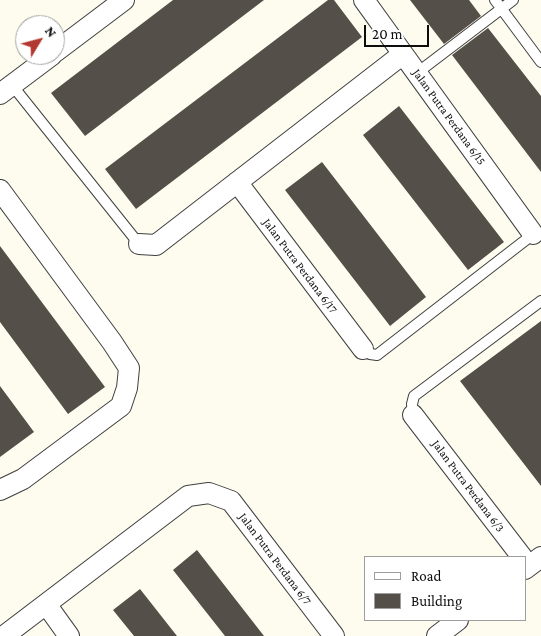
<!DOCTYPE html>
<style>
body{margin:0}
#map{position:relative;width:541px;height:636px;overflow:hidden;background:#fefcee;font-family:"Crimson Pro",serif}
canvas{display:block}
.legend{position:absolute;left:364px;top:556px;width:162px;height:65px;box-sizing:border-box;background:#fff;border:1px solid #9e9e9e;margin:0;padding:6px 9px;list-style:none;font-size:15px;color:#0d0d0d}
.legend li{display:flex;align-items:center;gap:10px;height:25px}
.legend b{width:25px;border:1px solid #9e9e9e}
.north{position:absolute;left:15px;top:15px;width:50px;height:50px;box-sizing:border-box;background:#fff;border:1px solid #9e9e9e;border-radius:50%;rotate:53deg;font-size:14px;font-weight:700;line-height:20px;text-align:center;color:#0d0d0d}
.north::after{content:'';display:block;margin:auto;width:18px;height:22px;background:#b23930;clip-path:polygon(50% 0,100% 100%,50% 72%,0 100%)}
.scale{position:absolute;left:364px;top:25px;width:65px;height:22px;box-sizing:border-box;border:2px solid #0d0d0d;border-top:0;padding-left:6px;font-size:15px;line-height:18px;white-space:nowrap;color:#0d0d0d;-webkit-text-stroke:4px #fff;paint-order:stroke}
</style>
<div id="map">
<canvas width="541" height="636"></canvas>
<ul class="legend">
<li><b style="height:6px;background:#fff"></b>Road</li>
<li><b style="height:14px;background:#554f4a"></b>Building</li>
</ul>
<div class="north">N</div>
<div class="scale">20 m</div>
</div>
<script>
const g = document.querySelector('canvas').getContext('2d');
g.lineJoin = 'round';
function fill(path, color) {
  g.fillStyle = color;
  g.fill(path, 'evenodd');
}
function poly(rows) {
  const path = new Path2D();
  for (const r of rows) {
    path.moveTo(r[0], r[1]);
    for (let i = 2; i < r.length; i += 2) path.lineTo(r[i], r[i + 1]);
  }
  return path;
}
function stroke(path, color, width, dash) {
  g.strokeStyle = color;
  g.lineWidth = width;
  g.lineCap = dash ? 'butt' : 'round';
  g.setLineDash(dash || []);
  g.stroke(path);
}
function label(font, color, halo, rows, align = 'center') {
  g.font = font + ' "Crimson Pro",serif';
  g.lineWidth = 5;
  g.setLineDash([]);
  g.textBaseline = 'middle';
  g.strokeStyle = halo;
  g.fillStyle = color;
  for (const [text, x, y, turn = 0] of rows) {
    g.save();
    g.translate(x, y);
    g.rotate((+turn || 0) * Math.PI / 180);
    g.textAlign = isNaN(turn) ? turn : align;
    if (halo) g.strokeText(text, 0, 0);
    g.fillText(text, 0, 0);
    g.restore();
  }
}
const building = poly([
 [173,0,264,0,85,136,51,93],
 [328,0,334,0,362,37,136,209,105,169],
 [410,0,469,0,481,16,444,44],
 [488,28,541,96,541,172,452,55],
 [399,106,504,242,468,270,363,135],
 [322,162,426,297,390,326,285,190],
 [0,246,105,387,68,414,0,322],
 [541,321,541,486,460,381],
 [0,386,34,432,0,457],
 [197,550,264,636,225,636,173,570],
 [140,589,177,636,134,636,113,610]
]);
const service = poly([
 [495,0,541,62],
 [417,73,513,0],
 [12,85,139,244],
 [363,349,370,354,377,355,536,232],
 [413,415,412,404,414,396,541,301]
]);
const minor = poly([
 [364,0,533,234],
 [55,52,124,0],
 [0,94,52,55],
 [237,182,363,349],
 [0,190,112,342,129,368,127,388,121,406,23,479,0,490],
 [139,244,156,245,403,54],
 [413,415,522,557],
 [525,569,541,557],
 [46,604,69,636],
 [4,636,188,496,209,493,231,501,334,636],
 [437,636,458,620]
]);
const streetNames = [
 ["Jalan Putra Perdana 6/15",449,117,54],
 ["Jalan Putra Perdana 6/17",300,266,53],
 ["Jalan Putra Perdana 6/3",468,486,53],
 ["Jalan Putra Perdana 6/7",275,559,53]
];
fill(building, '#554f4a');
stroke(service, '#404040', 12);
stroke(minor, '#404040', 22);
stroke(service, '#fff', 10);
stroke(minor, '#fff', 20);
label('12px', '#0d0d0d', '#fff', streetNames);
</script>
